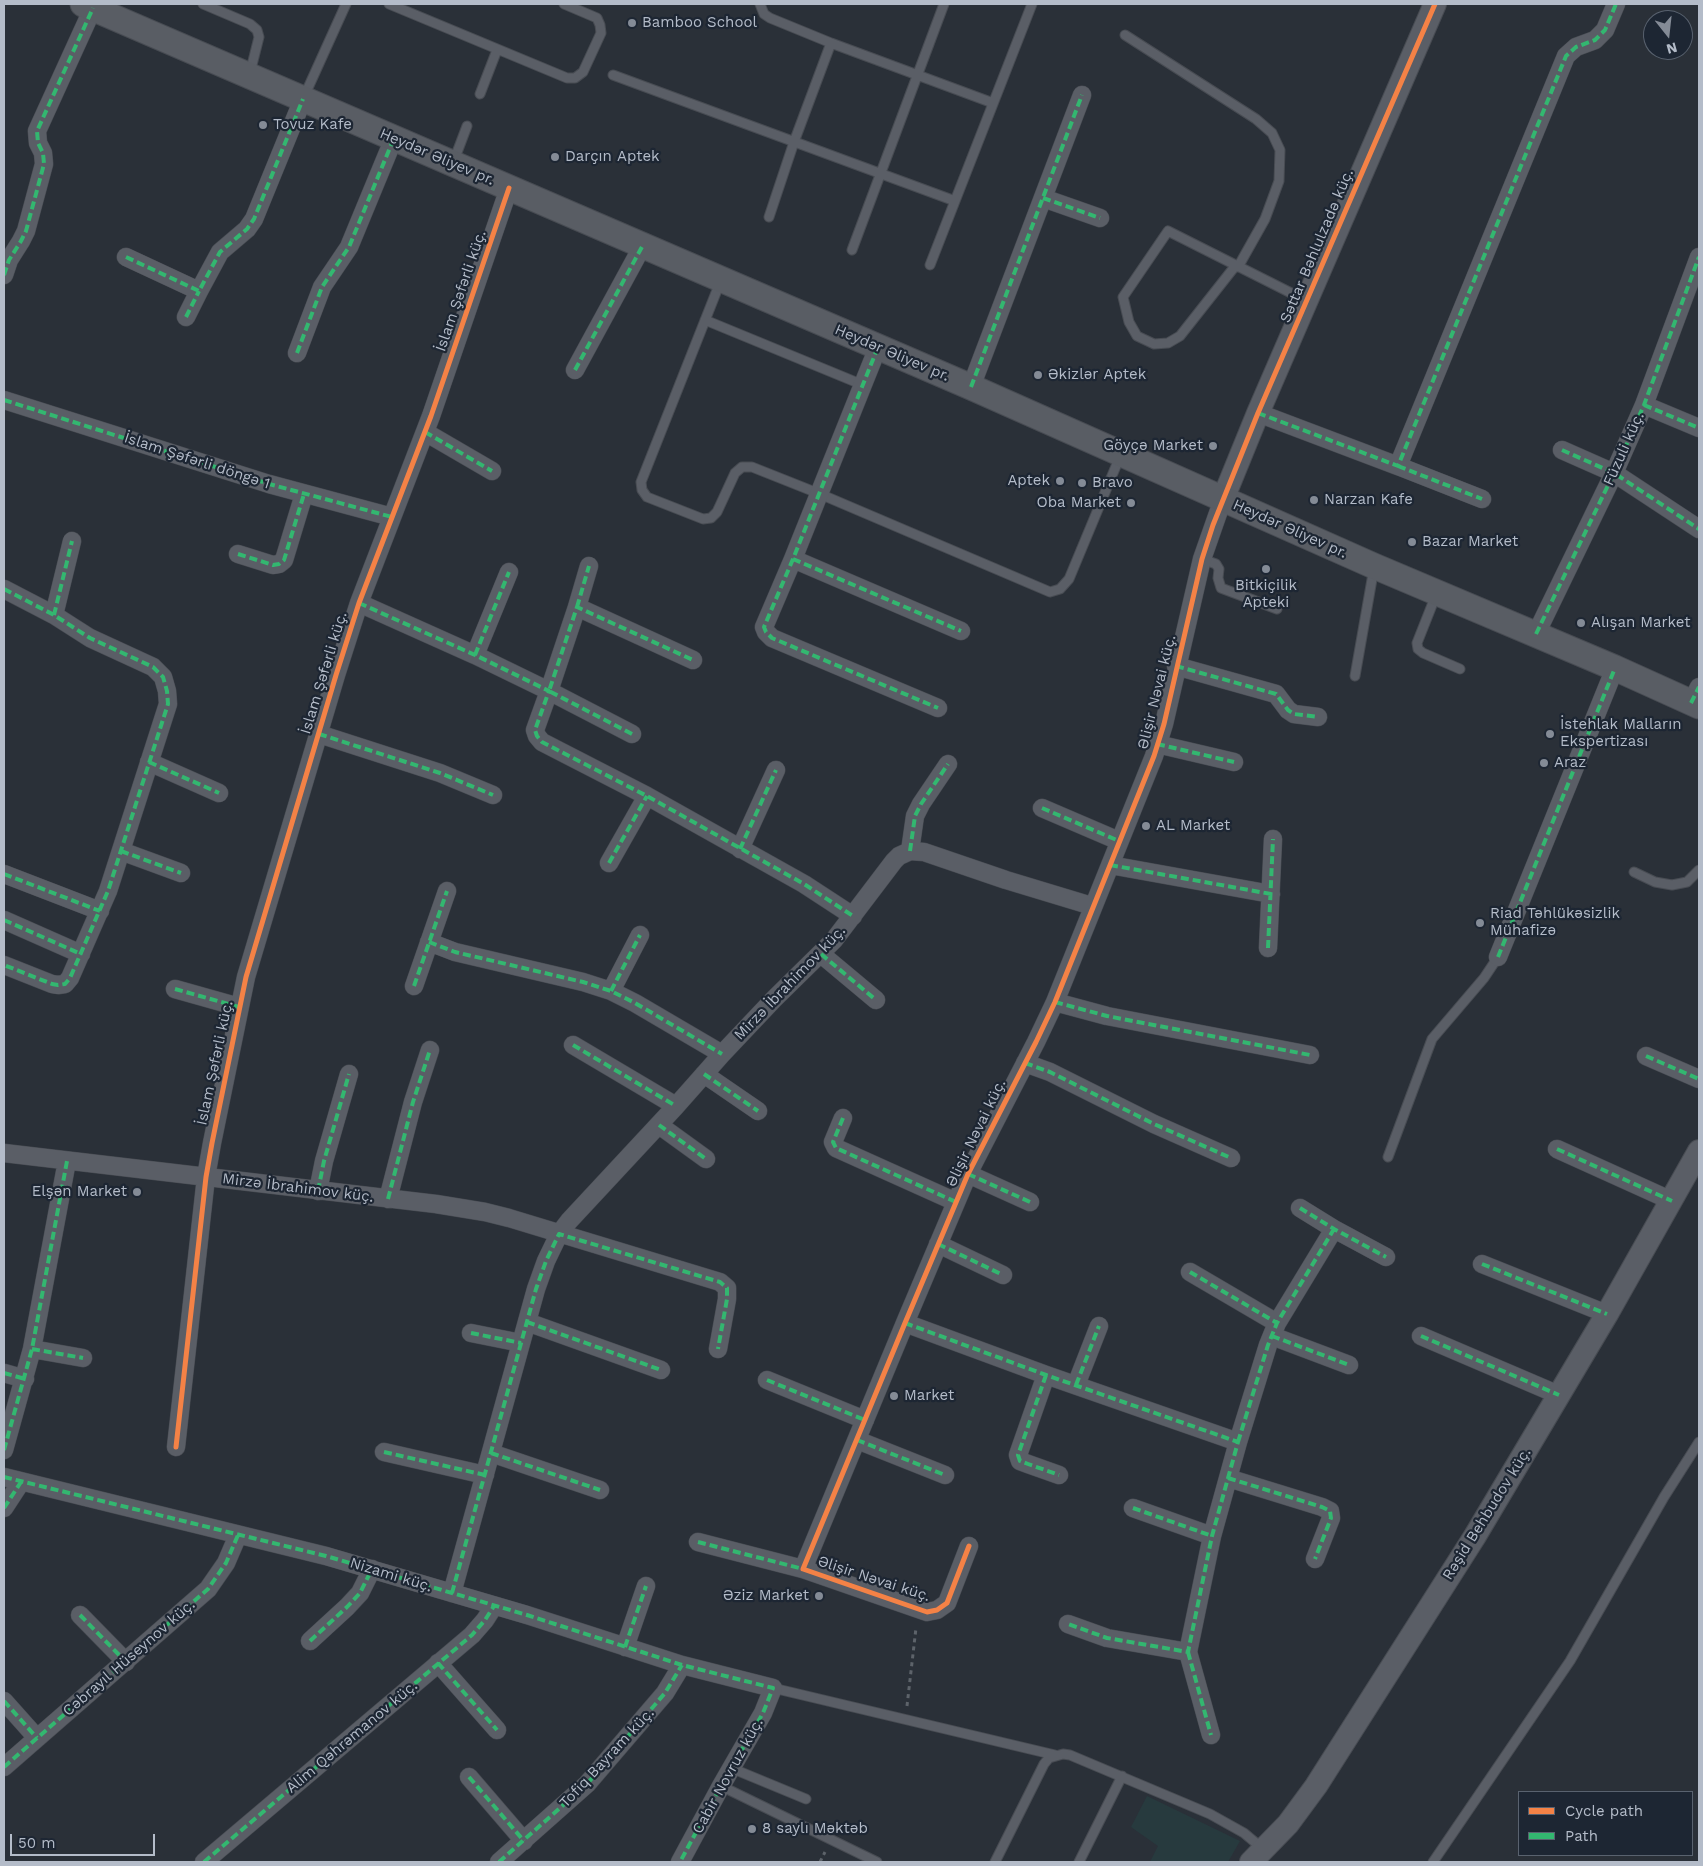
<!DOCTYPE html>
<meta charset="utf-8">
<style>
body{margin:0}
#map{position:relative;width:1703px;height:1866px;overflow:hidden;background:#2a3038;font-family:"Work Sans",sans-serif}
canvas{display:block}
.frame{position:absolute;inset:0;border:5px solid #b4bcc9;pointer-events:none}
.legend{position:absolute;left:1518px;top:1791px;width:175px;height:65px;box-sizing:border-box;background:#1d2633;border:1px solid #59626f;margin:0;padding:6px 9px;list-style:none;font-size:15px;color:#b4bcc9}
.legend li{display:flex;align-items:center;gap:10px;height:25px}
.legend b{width:25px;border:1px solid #59626f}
.north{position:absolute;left:1643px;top:10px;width:50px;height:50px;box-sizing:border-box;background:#1d2633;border:1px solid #59626f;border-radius:50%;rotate:164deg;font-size:14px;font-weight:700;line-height:20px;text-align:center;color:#b4bcc9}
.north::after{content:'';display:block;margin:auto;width:18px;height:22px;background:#848b96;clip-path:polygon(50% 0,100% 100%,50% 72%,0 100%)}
.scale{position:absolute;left:10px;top:1834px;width:145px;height:22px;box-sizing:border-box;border:2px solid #b4bcc9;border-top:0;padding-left:6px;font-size:15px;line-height:18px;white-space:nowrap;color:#b4bcc9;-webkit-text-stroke:4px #1d2633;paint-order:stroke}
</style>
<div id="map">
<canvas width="1703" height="1866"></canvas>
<div class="frame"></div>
<ul class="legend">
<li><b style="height:6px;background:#f48246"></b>Cycle path</li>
<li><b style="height:6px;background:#33b770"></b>Path</li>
</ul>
<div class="north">N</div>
<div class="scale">50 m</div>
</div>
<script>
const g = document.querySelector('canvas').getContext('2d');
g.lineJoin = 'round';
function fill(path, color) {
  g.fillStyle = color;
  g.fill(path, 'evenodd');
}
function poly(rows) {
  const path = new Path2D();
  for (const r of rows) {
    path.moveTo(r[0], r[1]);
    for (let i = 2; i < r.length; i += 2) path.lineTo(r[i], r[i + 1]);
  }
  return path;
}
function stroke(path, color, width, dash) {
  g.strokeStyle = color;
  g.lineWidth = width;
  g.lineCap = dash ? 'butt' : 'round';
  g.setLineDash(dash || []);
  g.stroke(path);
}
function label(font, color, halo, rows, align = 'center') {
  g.font = font + ' "Work Sans",sans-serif';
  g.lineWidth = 4.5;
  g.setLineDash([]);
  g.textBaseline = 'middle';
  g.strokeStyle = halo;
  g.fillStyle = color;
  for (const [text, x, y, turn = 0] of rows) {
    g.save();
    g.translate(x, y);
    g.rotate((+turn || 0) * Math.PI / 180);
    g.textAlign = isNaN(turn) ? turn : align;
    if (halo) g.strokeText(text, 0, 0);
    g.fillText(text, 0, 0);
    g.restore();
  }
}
const green = poly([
 [1147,1796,1240,1841,1228,1862,1150,1862,1158,1846,1131,1827]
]);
const path = poly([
 [907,1706,916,1628],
 [820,1862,825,1852]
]);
const service = poly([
 [203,4,250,24,257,30,259,37,250,73],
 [389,4,567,78,575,78,583,72,601,33,600,25,597,18,564,4],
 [760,4,764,14,770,18,831,43,993,103],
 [1125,35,1256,119,1272,133,1280,150,1279,181,1265,219,1238,267],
 [613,75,955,201],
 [480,94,497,50],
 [303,99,346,4],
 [453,163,467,126],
 [769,217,794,142,831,43],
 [852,250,944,4],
 [930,265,1032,4],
 [1236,265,1180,336,1168,343,1154,344,1137,336,1129,322,1123,297,1168,231,1307,301],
 [721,280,641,482,642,490,647,497,703,519,711,518,717,512,735,473,742,467,752,467,820,494,1050,592,1060,589,1069,579,1121,454],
 [705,320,863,385],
 [1202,559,1216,564,1219,569,1218,578,1221,588,1277,609],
 [1436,595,1417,643,1418,649,1423,653,1460,669],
 [1355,676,1374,568],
 [1634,872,1655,882,1672,885,1687,882,1699,870],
 [1388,1157,1432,1039,1484,978,1498,957],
 [773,1688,1055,1755],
 [731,1768,806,1799],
 [721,1786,877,1862],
 [995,1862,1044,1764,1049,1758,1063,1754,1070,1755,1210,1814,1244,1833,1263,1849],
 [1079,1862,1122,1776],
 [1433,1862,1570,1661,1664,1497,1699,1442]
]);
const minor = poly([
 [1043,198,1100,218],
 [126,257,199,291,220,252,247,229,254,219,303,99],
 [4,275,9,260,21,241,26,231,44,164,43,153,38,143,37,131,93,8],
 [186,317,199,291],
 [878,347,793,559,764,627,766,632,772,638,938,708],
 [297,353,322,287,349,247,394,138],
 [575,370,643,245],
 [971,387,1082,95],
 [4,400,269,484,392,517],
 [1644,405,1699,428],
 [1258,413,1398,466,1566,56,1576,47,1595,40,1605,30,1616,4],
 [425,432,492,471],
 [1562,450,1614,473,1699,529],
 [1398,466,1482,499],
 [238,554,273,565,279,564,284,560,304,494],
 [793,559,961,631],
 [4,589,54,615,90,638,153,667,163,677,167,691,168,704,108,891,70,978,65,984,58,985,52,984,4,965],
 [359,603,475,655,549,691,535,730,537,736,542,742,647,796,804,884,853,916],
 [577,607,589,566],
 [54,615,72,541],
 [1536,634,1614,473,1644,405,1699,257],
 [475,655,509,572],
 [1176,666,1276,694,1288,710,1294,714,1318,717],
 [1691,703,1699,687],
 [319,734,440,773,493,795],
 [632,734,549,691,577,607,693,660],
 [1157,744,1234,762],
 [149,762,219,793],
 [1042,808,1119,841],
 [740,849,776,770],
 [121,851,181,873],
 [910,851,915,816,921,804,948,764],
 [609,863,647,796],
 [1110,865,1271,894],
 [4,874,100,911],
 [4,920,81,954],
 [429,942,455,952,583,982,611,991,635,1003,722,1054],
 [1268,948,1273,839],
 [821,954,876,1000],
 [1498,957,1615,668],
 [414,986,447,891],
 [175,989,239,1007],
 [611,991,640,935],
 [1055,1002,1107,1016,1310,1055],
 [573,1045,676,1106],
 [1646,1056,1699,1079],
 [1025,1063,1050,1072,1154,1124,1231,1158],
 [704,1074,758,1111],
 [843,1118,833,1142,836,1148,956,1202],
 [659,1125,706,1159],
 [1557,1149,1672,1201],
 [4,1153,436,1204,485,1212,509,1218,720,1282,727,1288,727,1299,718,1349],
 [968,1174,1030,1202],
 [318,1191,324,1161,349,1074],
 [388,1199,413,1102,430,1050],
 [1300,1208,1334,1229,1386,1257],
 [938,1244,1003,1275],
 [1482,1264,1607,1314],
 [1190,1272,1277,1323],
 [527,1322,661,1370],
 [905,1323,1046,1375,1238,1442,1212,1536,1188,1652,1107,1638,1068,1624],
 [471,1333,521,1343],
 [1272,1336,1349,1365],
 [1421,1336,1559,1395],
 [32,1349,83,1358],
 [4,1373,25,1379],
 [1046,1375,1018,1455,1020,1461,1028,1464,1059,1475],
 [767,1380,865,1420],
 [1076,1385,1099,1326],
 [857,1440,945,1475],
 [1238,1442,1268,1345,1277,1323,1334,1229],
 [176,1447,206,1177,212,1143,246,977,336,675,359,603,431,416,509,188],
 [4,1450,32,1349,67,1161],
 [384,1452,485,1475],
 [491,1453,600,1490],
 [4,1477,326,1556,527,1615,682,1665,773,1688,763,1713,721,1786,680,1862],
 [1228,1478,1322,1507,1330,1511,1331,1518,1315,1559],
 [4,1508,21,1482],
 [1133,1508,1212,1536],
 [698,1542,803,1569],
 [969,1546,947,1603,937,1610,927,1612,803,1569,905,1323,968,1174,1036,1042,1055,1002,1154,756,1164,724,1202,559,1223,499],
 [452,1593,536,1289,546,1261,559,1234,569,1221,676,1106,722,1054,774,999,834,940,894,861,899,856,910,851,924,852,1006,880,1092,906],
 [80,1615,126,1662],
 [310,1641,347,1607,360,1593,372,1569],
 [625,1647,646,1586],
 [1188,1652,1211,1735],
 [438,1663,497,1730],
 [4,1701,37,1738],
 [4,1767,208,1589,226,1563,238,1535],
 [469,1777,524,1841],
 [204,1862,472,1635,485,1620,494,1606],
 [499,1862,587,1784,665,1693,682,1665]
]);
const tertiary = poly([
 [1223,499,1258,413,1435,4],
 [1251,1862,1288,1824,1316,1786,1475,1536,1607,1314,1699,1151]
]);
const secondary = poly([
 [83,4,971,387,1374,566,1615,668,1699,706]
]);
const quiet = poly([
 [1043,198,1100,218],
 [126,257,199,291,220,252,247,229,254,219,303,99],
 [4,275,9,260,21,241,26,231,44,164,43,153,38,143,37,131,93,8],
 [186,317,199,291],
 [878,347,793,559,764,627,766,632,772,638,938,708],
 [297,353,322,287,349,247,394,138],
 [575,370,643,245],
 [971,387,1082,95],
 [4,400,269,484,392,517],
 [1644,405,1699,428],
 [1258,413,1398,466,1566,56,1576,47,1595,40,1605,30,1616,4],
 [425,432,492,471],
 [1562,450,1614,473,1699,529],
 [1398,466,1482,499],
 [238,554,273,565,279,564,284,560,304,494],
 [793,559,961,631],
 [4,589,54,615,90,638,153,667,163,677,167,691,168,704,108,891,70,978,65,984,58,985,52,984,4,965],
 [359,603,475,655,549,691,535,730,537,736,542,742,647,796,804,884,853,916],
 [577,607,589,566],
 [54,615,72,541],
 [1536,634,1614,473,1644,405,1699,257],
 [475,655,509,572],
 [1176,666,1276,694,1288,710,1294,714,1318,717],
 [1691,703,1699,687],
 [319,734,440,773,493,795],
 [632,734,549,691,577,607,693,660],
 [1157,744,1234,762],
 [149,762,219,793],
 [1042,808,1119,841],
 [740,849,776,770],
 [121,851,181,873],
 [910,851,915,816,921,804,948,764],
 [609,863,647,796],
 [1110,865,1271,894],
 [4,874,100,911],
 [4,920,81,954],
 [429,942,455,952,583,982,611,991,635,1003,722,1054],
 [1268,948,1273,839],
 [821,954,876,1000],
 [1498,957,1615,668],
 [414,986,447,891],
 [175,989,239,1007],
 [611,991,640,935],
 [1055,1002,1107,1016,1310,1055],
 [573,1045,676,1106],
 [1646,1056,1699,1079],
 [1025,1063,1050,1072,1154,1124,1231,1158],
 [704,1074,758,1111],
 [843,1118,833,1142,836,1148,956,1202],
 [659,1125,706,1159],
 [1557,1149,1672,1201],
 [968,1174,1030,1202],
 [318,1191,324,1161,349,1074],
 [388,1199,413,1102,430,1050],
 [1300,1208,1334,1229,1386,1257],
 [938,1244,1003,1275],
 [1482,1264,1607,1314],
 [1190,1272,1277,1323],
 [527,1322,661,1370],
 [905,1323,1046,1375,1238,1442,1212,1536,1188,1652,1107,1638,1068,1624],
 [471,1333,521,1343],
 [1272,1336,1349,1365],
 [1421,1336,1559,1395],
 [32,1349,83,1358],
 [4,1373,25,1379],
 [1046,1375,1018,1455,1020,1461,1028,1464,1059,1475],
 [767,1380,865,1420],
 [1076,1385,1099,1326],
 [857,1440,945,1475],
 [1238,1442,1268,1345,1277,1323,1334,1229],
 [4,1450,32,1349,67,1161],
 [384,1452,485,1475],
 [491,1453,600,1490],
 [4,1477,326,1556,527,1615,682,1665,773,1688,763,1713,721,1786,680,1862],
 [1228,1478,1322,1507,1330,1511,1331,1518,1315,1559],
 [4,1508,21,1482],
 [1133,1508,1212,1536],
 [698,1542,803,1569],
 [452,1593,536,1289,546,1261,559,1234,720,1282,727,1288,727,1299,718,1349],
 [80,1615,126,1662],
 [310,1641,347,1607,360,1593,372,1569],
 [625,1647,646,1586],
 [1188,1652,1211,1735],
 [438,1663,497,1730],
 [4,1701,37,1738],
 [4,1767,208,1589,226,1563,238,1535],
 [469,1777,524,1841],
 [204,1862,472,1635,485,1620,494,1606],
 [499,1862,587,1784,665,1693,682,1665]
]);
const cycleway = poly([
 [176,1447,206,1177,212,1143,246,977,336,675,359,603,431,416,509,188],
 [969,1546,947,1603,937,1610,927,1612,803,1569,905,1323,968,1174,1036,1042,1055,1002,1154,756,1164,724,1202,559,1213,525,1258,413,1435,4]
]);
const markers = [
 [632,23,5,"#848b96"],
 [263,125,5,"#848b96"],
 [555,157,5,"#848b96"],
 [1038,375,5,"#848b96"],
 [1213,446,5,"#848b96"],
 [1060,481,5,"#848b96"],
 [1082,483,5,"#848b96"],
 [1314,500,5,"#848b96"],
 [1131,503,5,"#848b96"],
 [1412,542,5,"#848b96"],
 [1266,569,5,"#848b96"],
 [1581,623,5,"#848b96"],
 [1550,734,5,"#848b96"],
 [1544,763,5,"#848b96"],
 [1146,826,5,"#848b96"],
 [1480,923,5,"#848b96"],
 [137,1192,5,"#848b96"],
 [894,1396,5,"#848b96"],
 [819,1596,5,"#848b96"],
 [752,1829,5,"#848b96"]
];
const poiNames = [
 ["Bamboo School",642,23],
 ["Tovuz Kafe",273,125],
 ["Darçın Aptek",565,157],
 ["Əkizlər Aptek",1048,375],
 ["Göyçə Market",1203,446,"right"],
 ["Aptek",1050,481,"right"],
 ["Bravo",1092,483],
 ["Narzan Kafe",1324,500],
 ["Oba Market",1121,503,"right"],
 ["Bazar Market",1422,542],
 ["Bitkiçilik",1266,586,"center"],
 ["Apteki",1266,603,"center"],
 ["Alışan Market",1591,623],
 ["İstehlak Malların",1560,725],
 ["Ekspertizası",1560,742],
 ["Araz",1554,763],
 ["AL Market",1156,826],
 ["Riad Təhlükəsizlik",1490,914],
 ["Mühafizə",1490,931],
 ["Elşən Market",127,1192,"right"],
 ["Market",904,1396],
 ["Əziz Market",809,1596,"right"],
 ["8 saylı Məktəb",762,1829]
];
const streetNames = [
 ["Heydər Əliyev pr.",437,157,23],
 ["Səttar Bəhlulzadə küç.",1317,246,-67],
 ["İslam Şəfərli küç.",461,291,-71],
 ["Heydər Əliyev pr.",892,353,23],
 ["Füzuli küç.",1624,449,-66],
 ["İslam Şəfərli döngə 1",197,461,18],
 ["Heydər Əliyev pr.",1290,529,24],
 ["İslam Şəfərli küç.",324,673,-73],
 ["Əlişir Nəvai küç.",1157,692,-76],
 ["Mirzə İbrahimov küç.",790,983,-46],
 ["İslam Şəfərli küç.",215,1063,-78],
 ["Əlişir Nəvai küç.",976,1133,-64],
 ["Mirzə İbrahimov küç.",298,1188,7],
 ["Rəşid Behbudov küç.",1487,1514,-58],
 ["Nizami küç.",391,1575,17],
 ["Əlişir Nəvai küç.",874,1579,18],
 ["Cəbrayıl Hüseynov küç.",129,1658,-41],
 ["Alim Qəhrəmanov küç.",352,1737,-40],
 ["Tofiq Bayram küç.",607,1758,-47],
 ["Cabir Novruz küç.",728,1776,-61]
];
fill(green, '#273a3e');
stroke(service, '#484c53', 11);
stroke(minor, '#484c53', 19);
stroke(tertiary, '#484c53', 24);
stroke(secondary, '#484c53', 27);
stroke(path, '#5d636a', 3, [4, 4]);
stroke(service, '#5a5e66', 9);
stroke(minor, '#5a5e66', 18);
stroke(tertiary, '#5a5e66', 22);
stroke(secondary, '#595d64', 25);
stroke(quiet, '#33b770', 4, [8, 4]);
stroke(cycleway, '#f48246', 5);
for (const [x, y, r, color] of markers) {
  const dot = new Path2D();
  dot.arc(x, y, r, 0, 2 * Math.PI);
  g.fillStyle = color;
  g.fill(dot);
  stroke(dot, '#1d2633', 2);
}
label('15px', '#b4bcc9', '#1d2633', poiNames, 'left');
label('15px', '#b4bcc9', '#1d2633', streetNames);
</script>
